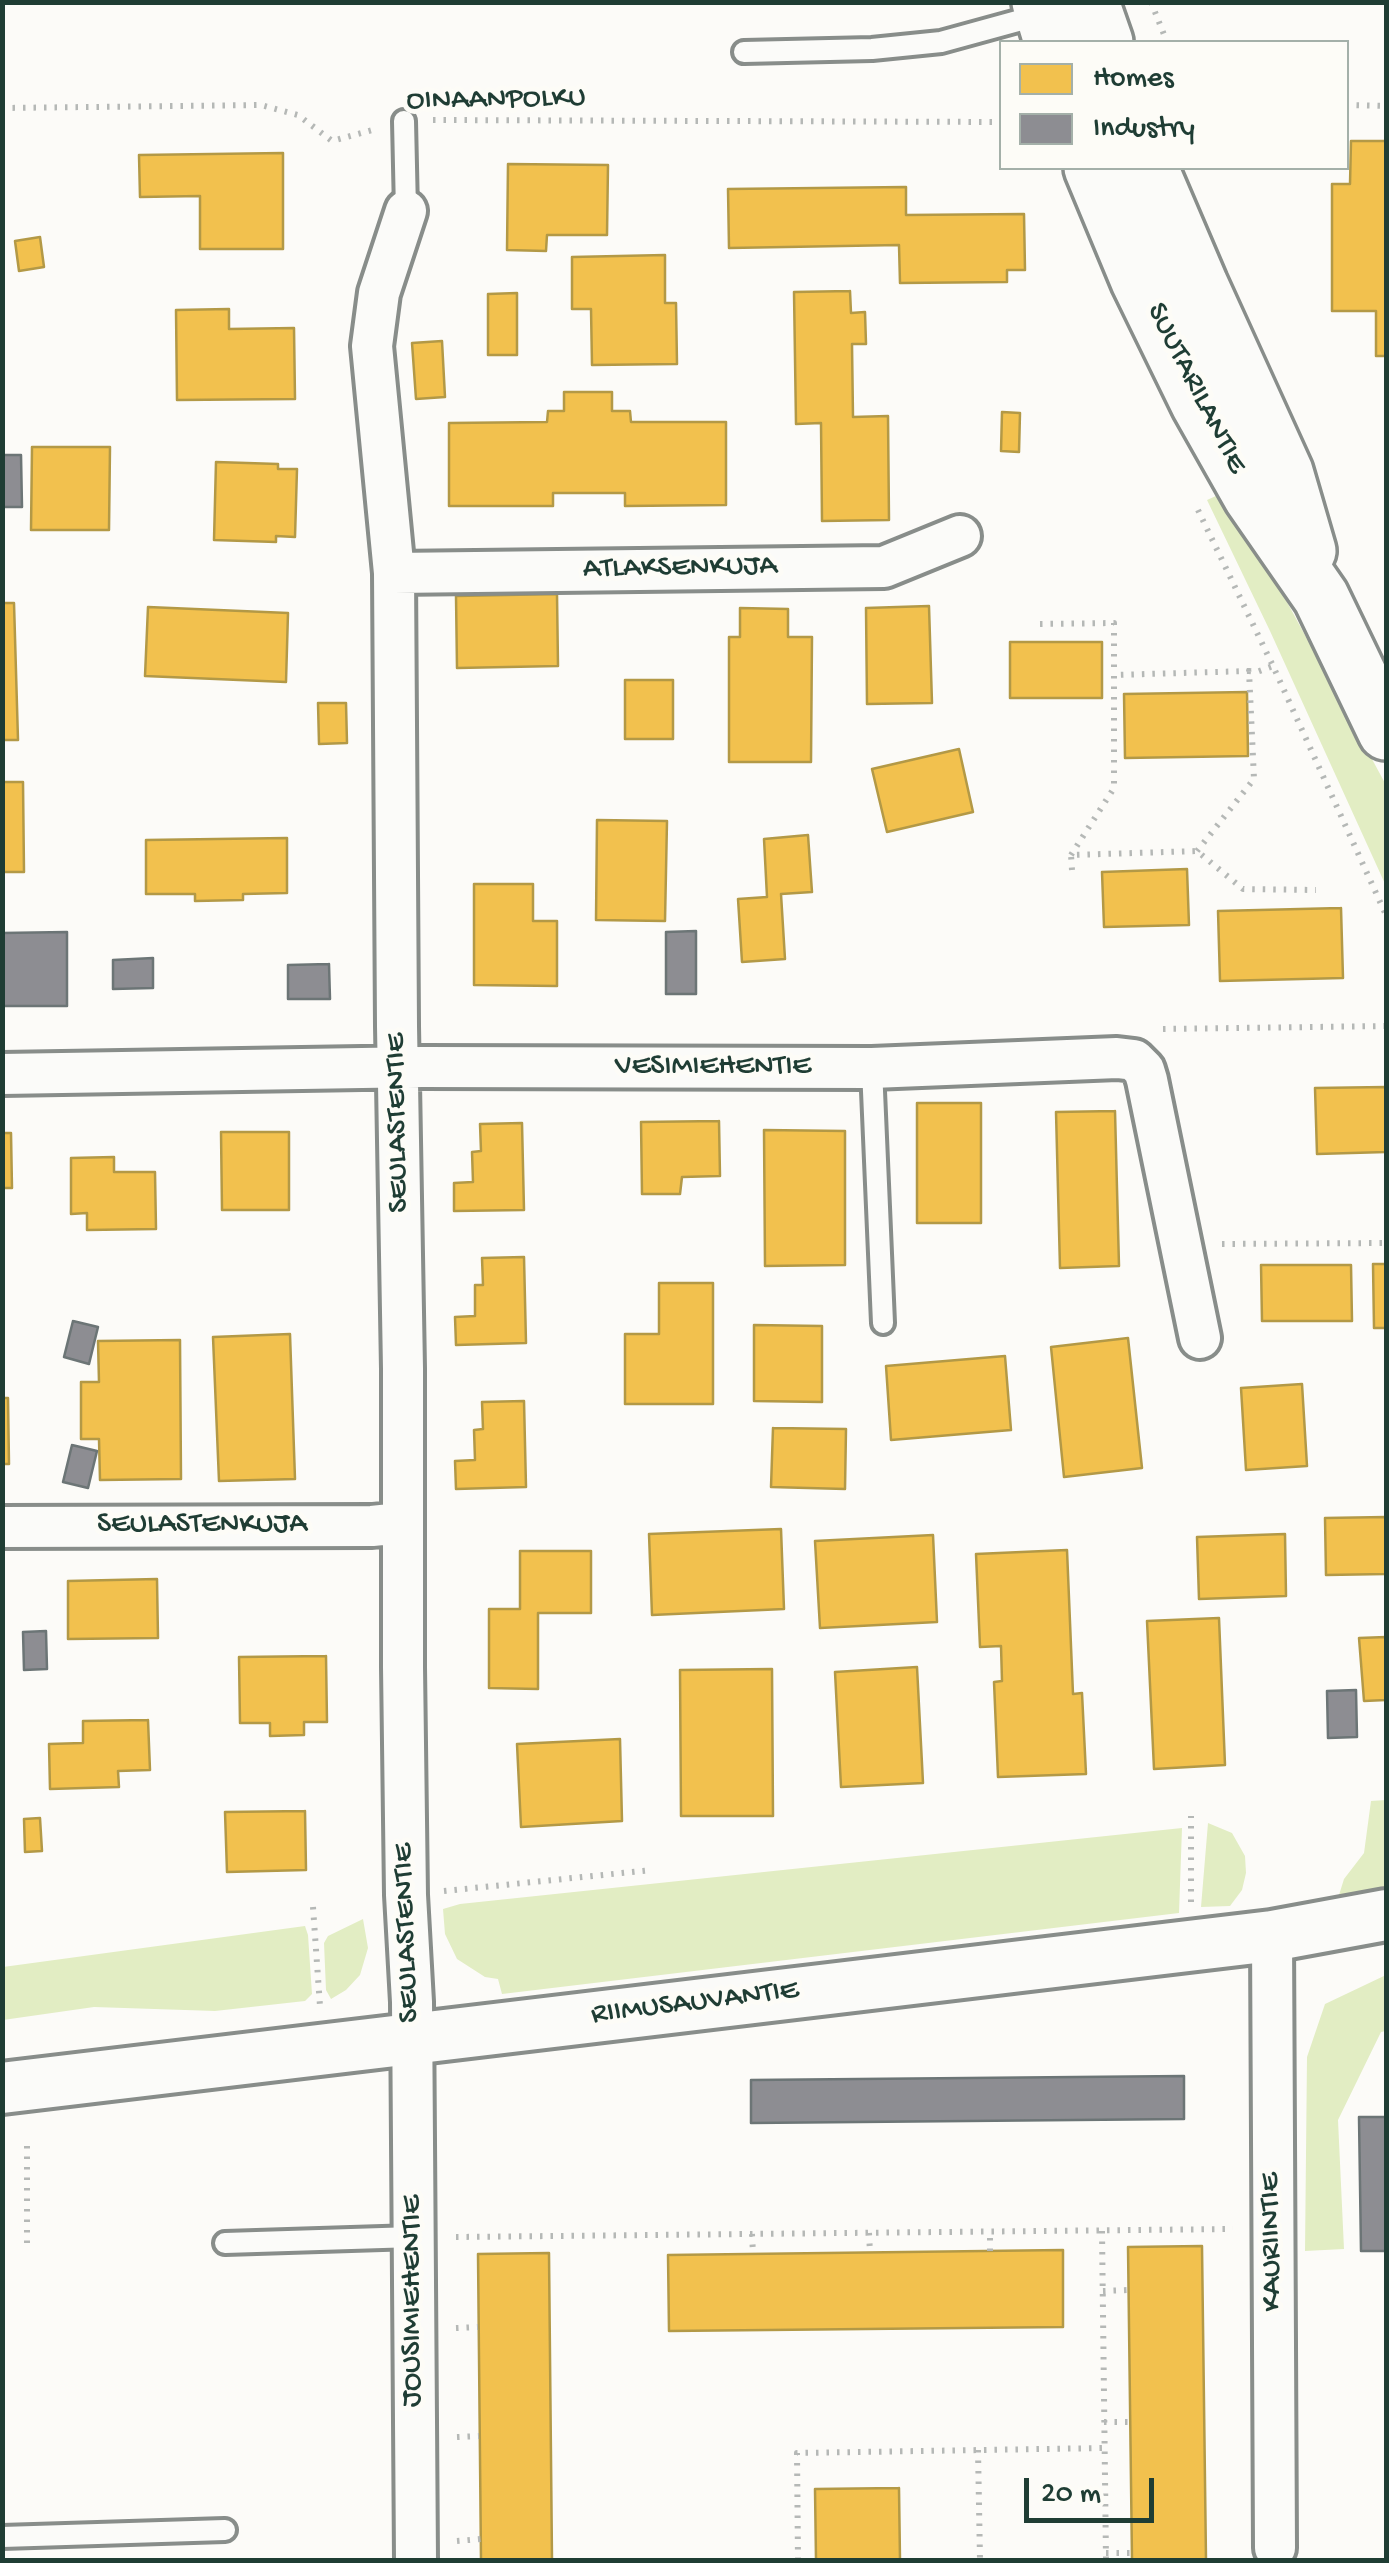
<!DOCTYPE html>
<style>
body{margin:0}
#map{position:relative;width:1389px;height:2563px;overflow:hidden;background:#fcfbf8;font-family:"Gochi Hand",sans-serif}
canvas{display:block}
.frame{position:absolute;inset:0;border:5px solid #1f3d34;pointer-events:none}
.legend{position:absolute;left:999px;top:40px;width:350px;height:130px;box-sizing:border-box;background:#fdfcf7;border:2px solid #a4b0a9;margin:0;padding:12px 18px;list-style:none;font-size:30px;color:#1f3d34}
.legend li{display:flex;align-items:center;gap:20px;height:50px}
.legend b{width:50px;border:2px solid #a4b0a9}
.scale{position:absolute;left:1024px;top:2478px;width:130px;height:45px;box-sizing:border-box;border:5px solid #1f3d34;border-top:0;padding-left:12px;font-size:30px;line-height:35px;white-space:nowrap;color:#1f3d34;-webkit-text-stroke:8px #fdfcf7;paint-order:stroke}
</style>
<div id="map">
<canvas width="1389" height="2563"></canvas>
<div class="frame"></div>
<ul class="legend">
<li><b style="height:28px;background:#f2c14e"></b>Homes</li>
<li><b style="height:28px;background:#8d8d92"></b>Industry</li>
</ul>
<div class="scale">20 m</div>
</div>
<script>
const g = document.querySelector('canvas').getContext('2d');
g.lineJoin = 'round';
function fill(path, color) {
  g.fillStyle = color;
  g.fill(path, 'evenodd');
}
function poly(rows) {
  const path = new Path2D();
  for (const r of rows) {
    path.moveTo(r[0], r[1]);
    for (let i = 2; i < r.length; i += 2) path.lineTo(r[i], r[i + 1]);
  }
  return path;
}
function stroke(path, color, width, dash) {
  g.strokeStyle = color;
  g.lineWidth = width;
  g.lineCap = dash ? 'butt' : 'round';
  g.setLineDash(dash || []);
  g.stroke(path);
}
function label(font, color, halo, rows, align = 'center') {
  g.font = font + ' "Gochi Hand",sans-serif';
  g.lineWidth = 10;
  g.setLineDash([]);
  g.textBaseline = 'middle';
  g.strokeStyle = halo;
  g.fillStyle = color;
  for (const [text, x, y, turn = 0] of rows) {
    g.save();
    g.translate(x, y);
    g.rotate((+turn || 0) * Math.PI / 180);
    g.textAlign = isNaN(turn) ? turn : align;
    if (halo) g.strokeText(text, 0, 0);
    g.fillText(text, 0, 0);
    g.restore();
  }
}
const green = poly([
 [1227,491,1386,785,1386,886,1270,631,1207,500],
 [1386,1800,1386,1887,1339,1895,1344,1879,1364,1853,1371,1801],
 [1208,1823,1232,1833,1245,1856,1246,1873,1242,1890,1230,1906,1201,1907],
 [1182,1828,1179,1913,502,1994,498,1979,485,1977,457,1959,445,1934,443,1909,460,1904],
 [363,1919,368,1948,360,1975,346,1990,331,1999,326,1990,324,1943,328,1936],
 [305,1926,308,1935,312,1994,305,2001,215,2011,94,2007,3,2020,3,1967],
 [1386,1975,1386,2031,1381,2032,1338,2120,1344,2249,1305,2251,1307,2057,1325,2004]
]);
const homes = poly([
 [1351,141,1386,141,1386,356,1376,356,1376,311,1332,311,1332,184,1350,184,1351,141],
 [283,153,283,249,200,249,200,196,140,197,139,155,283,153],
 [508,164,608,165,607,235,547,235,546,251,507,250,508,164],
 [906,187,906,215,1024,214,1025,270,1007,270,1007,282,900,283,899,245,729,248,728,189,906,187],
 [40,237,44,267,19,271,15,241,40,237],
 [665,255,665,303,676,303,677,364,592,365,591,309,572,309,572,257,665,255],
 [850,291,851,313,865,312,866,344,852,344,853,417,888,416,889,520,822,521,821,423,796,424,794,292,850,291],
 [517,293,517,355,488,355,488,294,517,293],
 [229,309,229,329,294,328,295,399,177,400,176,310,229,309],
 [442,341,445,397,416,399,412,343,442,341],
 [564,392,612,392,612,411,630,411,631,422,726,422,726,505,625,506,625,493,553,493,553,506,449,506,449,423,547,422,548,411,564,411,564,392],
 [1002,412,1020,413,1019,452,1001,451,1002,412],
 [32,447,110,447,109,530,31,530,32,447],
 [216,462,278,464,278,469,297,469,295,537,276,536,276,542,214,540,216,462],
 [557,594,558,666,457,668,456,596,557,594],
 [2,603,14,603,18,740,2,740,2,603],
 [929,606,932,703,867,704,866,608,929,606],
 [148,607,288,613,286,682,145,676,148,607],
 [740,608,788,609,788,637,812,637,811,762,729,762,729,637,740,637,740,608],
 [1010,642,1102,642,1102,698,1010,698,1010,642],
 [625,680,673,680,673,739,625,739,625,680],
 [1247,692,1248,756,1125,758,1124,694,1247,692],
 [318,703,346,703,347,743,319,744,318,703],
 [959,749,973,812,887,832,872,769,959,749],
 [2,782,23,782,24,872,2,872,2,782],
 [597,820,667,821,665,921,596,920,597,820],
 [808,835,812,892,781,894,785,959,742,962,738,899,767,897,764,839,808,835],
 [287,838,287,893,243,894,243,900,195,901,195,894,146,894,146,840,287,838],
 [1187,869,1189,925,1104,927,1102,872,1187,869],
 [474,884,533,884,533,921,557,921,557,986,474,985,474,884],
 [1341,908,1343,978,1220,981,1218,911,1341,908],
 [1386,1087,1386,1152,1317,1154,1315,1088,1386,1087],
 [917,1103,981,1103,981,1223,917,1223,917,1103],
 [1115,1111,1119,1266,1060,1268,1056,1112,1115,1111],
 [719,1121,720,1176,682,1177,680,1194,642,1194,641,1122,719,1121],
 [522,1123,524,1210,454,1211,454,1183,473,1182,472,1152,481,1151,480,1124,522,1123],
 [764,1130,845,1131,845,1265,765,1266,764,1130],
 [221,1132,289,1132,289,1210,222,1210,221,1132],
 [2,1133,11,1133,12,1188,2,1188,2,1133],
 [114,1157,114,1172,155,1172,156,1229,87,1230,87,1213,71,1214,71,1158,114,1157],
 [524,1257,526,1343,456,1345,455,1317,475,1316,475,1285,483,1285,482,1258,524,1257],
 [1373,1264,1386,1264,1386,1328,1374,1328,1373,1264],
 [1261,1265,1351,1265,1352,1321,1262,1321,1261,1265],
 [659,1283,713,1283,713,1404,625,1404,625,1334,659,1334,659,1283],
 [754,1325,822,1326,822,1402,754,1401,754,1325],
 [290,1334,295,1479,219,1481,213,1337,290,1334],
 [1128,1338,1142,1468,1064,1477,1051,1347,1128,1338],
 [180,1340,181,1479,100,1480,99,1439,81,1439,81,1382,99,1382,98,1341,180,1340],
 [1005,1356,1011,1430,891,1440,886,1366,1005,1356],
 [1302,1384,1307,1466,1246,1470,1241,1388,1302,1384],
 [2,1398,8,1398,9,1464,2,1464,2,1398],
 [524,1401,526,1487,456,1489,455,1461,475,1460,474,1430,483,1429,482,1402,524,1401],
 [773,1428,846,1429,845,1489,771,1487,773,1428],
 [1386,1517,1386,1574,1326,1575,1325,1518,1386,1517],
 [781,1529,784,1609,652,1615,649,1534,781,1529],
 [1285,1534,1286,1596,1199,1599,1197,1537,1285,1534],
 [933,1535,937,1622,820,1628,815,1541,933,1535],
 [1067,1550,1073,1694,1082,1693,1086,1774,998,1777,994,1682,1002,1681,1001,1646,980,1647,976,1554,1067,1550],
 [520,1551,591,1551,591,1613,538,1613,538,1689,489,1688,489,1609,520,1609,520,1551],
 [157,1579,158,1638,68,1639,68,1581,157,1579],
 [1219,1618,1225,1765,1154,1769,1147,1621,1219,1618],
 [1386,1637,1386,1700,1364,1701,1359,1638,1386,1637],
 [326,1656,327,1722,304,1722,304,1735,270,1736,270,1723,240,1723,239,1657,326,1656],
 [917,1667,923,1783,841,1787,835,1672,917,1667],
 [772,1669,773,1816,681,1816,680,1670,772,1669],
 [148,1720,150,1770,118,1771,119,1787,50,1789,49,1744,83,1743,83,1721,148,1720],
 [620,1739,622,1821,521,1827,517,1744,620,1739],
 [305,1811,306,1870,227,1872,225,1812,305,1811],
 [40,1818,42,1851,25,1852,24,1819,40,1818],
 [1202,2246,1206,2560,1132,2560,1128,2247,1202,2246],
 [1063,2250,1063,2327,669,2331,668,2255,1063,2250],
 [549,2253,552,2560,481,2560,478,2254,549,2253],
 [899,2488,900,2560,816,2560,815,2489,899,2488]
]);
const industry = poly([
 [2,455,21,455,22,507,2,507,2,455],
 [696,931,696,994,666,994,666,932,696,931],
 [67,932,67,1006,2,1006,2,933,67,932],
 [153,958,153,988,113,989,113,960,153,958],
 [329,964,330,999,288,999,288,965,329,964],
 [73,1321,98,1327,89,1364,64,1357,73,1321],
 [72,1445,97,1451,88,1488,63,1482,72,1445],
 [46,1631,47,1669,24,1670,23,1632,46,1631],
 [1356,1690,1357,1737,1328,1738,1327,1691,1356,1690],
 [1184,2076,1184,2119,751,2123,751,2080,1184,2076],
 [1359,2117,1386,2117,1386,2251,1361,2251,1359,2117]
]);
const path = poly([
 [1151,2,1167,42],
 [1346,105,1386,106],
 [2,108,261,105,298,115,332,141,376,129],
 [433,120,1002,122],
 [1198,510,1273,666,1386,915],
 [1040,624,1114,623,1114,675],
 [1197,851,1254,779,1249,671,1257,672,1273,666],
 [1071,855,1114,788,1114,675,1249,671],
 [1072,870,1071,855,1197,851,1243,889,1316,890],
 [1163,1029,1386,1026],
 [1222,1244,1386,1243],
 [444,1891,652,1870],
 [1191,1902,1191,1816],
 [313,1907,320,2006],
 [27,2146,27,2249],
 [1102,2231,1106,2560],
 [869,2233,870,2253],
 [752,2234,753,2254],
 [456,2237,1233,2229],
 [990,2251,990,2232],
 [1103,2291,1129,2290],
 [456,2328,478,2327],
 [1104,2422,1130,2422],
 [457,2437,479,2436],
 [978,2450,980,2560],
 [457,2541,481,2539],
 [1106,2553,1132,2553],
 [798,2560,797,2453,1105,2448]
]);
const service = poly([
 [744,52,872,49,941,42,1043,14],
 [404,121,406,211],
 [872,1068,883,1323],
 [225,2243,414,2237],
 [2,2537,225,2530]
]);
const minor = poly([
 [406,211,379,293,372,346,394,573,397,1026,403,1369,403,1667,406,1895,412,2002,416,2560],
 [394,573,884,567,960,536],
 [2,1074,422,1067,872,1068,1117,1058,1134,1060,1144,1070,1147,1080,1200,1338],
 [2,1527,372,1526,401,1523],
 [1272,1936,1275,2548]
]);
const tertiary = poly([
 [2,2088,1272,1936,1386,1915]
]);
const primary = poly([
 [1040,2,1052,42],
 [1091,2,1105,42],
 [1092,168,1139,281,1199,404,1251,496,1321,597,1386,732],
 [1150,168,1200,285,1285,472,1308,551]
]);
const streetNames = [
 ["OINAANPOLKU",496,101,-1],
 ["SUUTARILANTIE",1195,389,63],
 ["ATLAKSENKUJA",680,569,-1],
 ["VESIMIEHENTIE",713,1068],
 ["SEULASTENTIE",399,1123,-91],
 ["SEULASTENKUJA",202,1526],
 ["SEULASTENTIE",408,1933,-92],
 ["RIIMUSAUVANTIE",695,2004,-7],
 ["KAURIINTIE",1273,2242,-91],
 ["JOUSIMIEHENTIE",414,2301,-90]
];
fill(green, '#e2edc3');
fill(homes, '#f2c14e');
stroke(homes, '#b39946', 2.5);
fill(industry, '#8d8d92');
stroke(industry, '#6c7576', 2.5);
stroke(service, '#888d8a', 28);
stroke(minor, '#888d8a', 48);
stroke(tertiary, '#888d8a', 58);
stroke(primary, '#888d8a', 62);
stroke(path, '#b5b8b6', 6, [2.5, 8]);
stroke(service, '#fbfbf9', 20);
stroke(minor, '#fbfbf9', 40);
stroke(tertiary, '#fbfbf9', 50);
stroke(primary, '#fbfbf9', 55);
label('30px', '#1f3d34', '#fdfcf7', streetNames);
</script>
